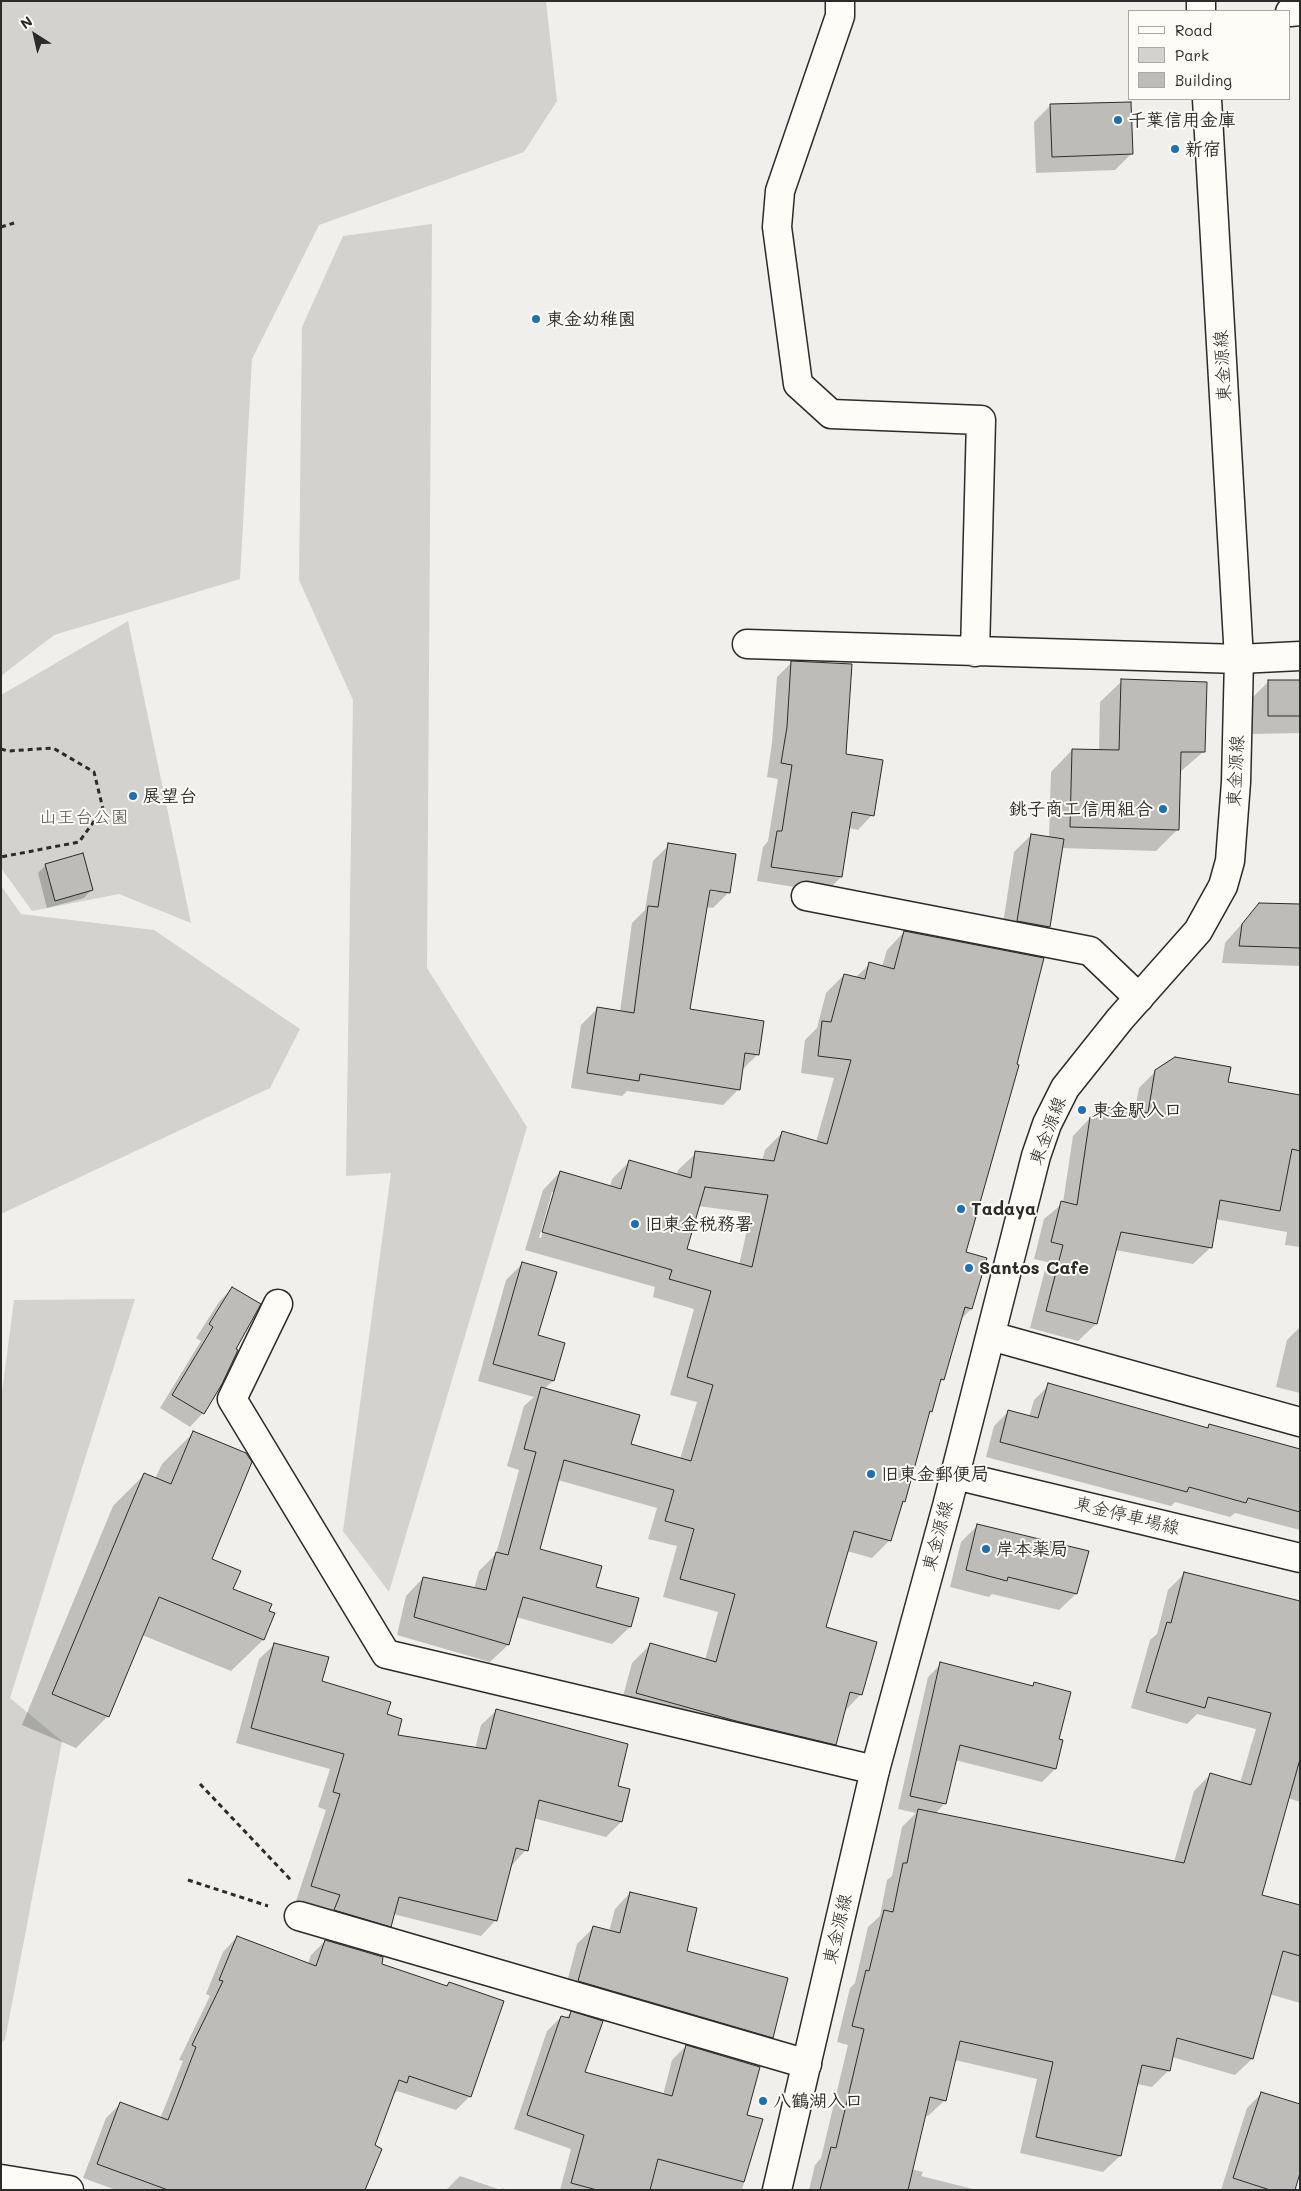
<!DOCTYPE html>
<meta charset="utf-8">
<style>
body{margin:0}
#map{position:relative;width:1301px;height:2191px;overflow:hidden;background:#f0efeb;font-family:Mali,sans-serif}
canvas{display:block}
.frame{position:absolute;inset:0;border:2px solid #2b2b2b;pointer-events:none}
.legend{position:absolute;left:1128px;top:10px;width:162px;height:90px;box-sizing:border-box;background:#fdfcf7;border:1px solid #a9a8a5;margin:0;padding:6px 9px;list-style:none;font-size:15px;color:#2b2b2b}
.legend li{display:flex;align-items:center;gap:10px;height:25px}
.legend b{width:25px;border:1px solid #a9a8a5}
.north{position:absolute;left:10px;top:10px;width:50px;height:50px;-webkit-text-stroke:4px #fdfcf7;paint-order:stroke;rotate:325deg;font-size:14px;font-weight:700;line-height:20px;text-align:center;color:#2b2b2b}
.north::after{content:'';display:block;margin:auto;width:18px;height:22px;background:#2b2b2b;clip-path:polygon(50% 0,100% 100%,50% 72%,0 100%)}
</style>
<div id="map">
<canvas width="1301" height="2191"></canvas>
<div class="frame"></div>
<ul class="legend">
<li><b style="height:6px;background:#fdfcf7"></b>Road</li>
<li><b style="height:14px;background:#d3d2cf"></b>Park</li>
<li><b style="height:14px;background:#bdbcb8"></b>Building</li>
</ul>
<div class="north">N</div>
</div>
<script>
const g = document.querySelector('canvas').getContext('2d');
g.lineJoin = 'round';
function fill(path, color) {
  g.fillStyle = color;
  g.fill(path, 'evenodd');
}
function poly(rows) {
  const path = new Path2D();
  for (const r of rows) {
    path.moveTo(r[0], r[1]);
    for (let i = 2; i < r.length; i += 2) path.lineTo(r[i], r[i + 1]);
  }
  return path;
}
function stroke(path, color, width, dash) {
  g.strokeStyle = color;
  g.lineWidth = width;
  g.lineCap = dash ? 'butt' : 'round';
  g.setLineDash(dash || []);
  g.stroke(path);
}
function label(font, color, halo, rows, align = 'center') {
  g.font = font + ' Mali,"Klee One",sans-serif';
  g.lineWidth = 4;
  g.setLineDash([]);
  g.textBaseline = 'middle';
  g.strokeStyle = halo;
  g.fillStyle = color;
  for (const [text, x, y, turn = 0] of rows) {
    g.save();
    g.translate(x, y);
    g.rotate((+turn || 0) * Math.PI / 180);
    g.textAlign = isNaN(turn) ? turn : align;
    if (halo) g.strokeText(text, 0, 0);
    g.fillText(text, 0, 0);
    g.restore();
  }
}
const green = poly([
 [1,1,546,1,557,101,524,152,319,225,252,359,240,579,54,635,1,676],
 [432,224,427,968,527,1127,389,1592,343,1531,391,1173,346,1176,353,700,299,580,302,327,343,236],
 [128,621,191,923,119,894,32,911,1,868,1,695],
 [1,886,21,914,154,930,300,1029,270,1088,1,1214],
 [135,1299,10,1698,62,1741,5,2040,1,2043,1,1400,14,1300]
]);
const shadow = poly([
 [1050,106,1132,153,1115,170,1036,173,1034,122],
 [792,662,872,815,858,830,849,828,841,877,826,892,757,881,763,847,768,841,778,779,767,777,772,743,777,677],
 [1122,681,1203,752,1179,773,1178,829,1156,851,1061,848,1049,927,1032,943,1001,937,1014,852,1031,835,1049,838,1051,772,1072,750,1099,751,1100,702],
 [1269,681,1300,681,1300,733,1251,734,1251,699],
 [669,845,729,892,713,908,706,907,689,1011,758,1054,741,1071,739,1089,723,1105,627,1091,622,1096,571,1088,581,1025,597,1009,620,1012,632,923,645,910,653,861],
 [717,889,717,892,704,890],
 [46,865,92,889,84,898,47,908,38,873],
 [1259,904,1300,906,1300,966,1222,963,1225,943],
 [904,932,965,1253,971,1309,960,1320,943,1380,939,1383,931,1411,927,1416,904,1501,890,1540,872,1558,847,1551,825,1628,861,1694,844,1712,834,1744,817,1762,619,1711,632,1663,650,1645,705,1660,718,1612,663,1597,677,1546,648,1539,657,1508,558,1480,539,1550,595,1588,638,1599,630,1627,612,1644,516,1617,508,1645,490,1662,397,1635,406,1596,423,1578,474,1589,479,1571,496,1554,519,1470,507,1466,524,1406,534,1397,478,1381,506,1280,523,1263,536,1336,563,1344,553,1381,544,1389,630,1445,680,1459,697,1402,670,1395,694,1309,653,1297,655,1287,525,1250,543,1190,560,1172,610,1187,612,1179,630,1161,677,1175,678,1170,696,1153,762,1161,765,1150,783,1132,816,1142,834,1078,801,1073,805,1040,817,1028,826,993,844,975,855,978,870,964,882,967,887,950],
 [552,1192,555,1192,541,1238,539,1238],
 [698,1206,751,1213,739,1265,685,1249],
 [1156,1071,1300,1097,1300,1247,1285,1245,1287,1232,1215,1219,1211,1247,1193,1264,1115,1250,1096,1324,1078,1341,1030,1328,1047,1262,1034,1259,1044,1219,1063,1203,1073,1136,1090,1118,1134,1113,1139,1088],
 [232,1288,203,1413,190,1427,160,1408,201,1341,196,1338,219,1302],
 [1300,1327,1300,1393,1276,1387,1287,1340],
 [1049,1385,1206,1428,1209,1425,1300,1450,1300,1530,1235,1513,1230,1517,1175,1502,1171,1506,986,1457,994,1426,1009,1411,1029,1417,1034,1400],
 [193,1433,210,1560,232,1589,274,1614,263,1640,231,1671,142,1635,108,1716,76,1748,22,1725,113,1506,144,1475,155,1479,162,1464],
 [977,1526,1087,1552,1076,1594,1059,1610,992,1594,989,1597,950,1587,961,1542],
 [1184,1574,1300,1601,1300,1802,1288,1798,1260,1896,1300,1907,1300,2003,1269,1994,1252,2059,1235,2075,1172,2057,1168,2071,1152,2087,1137,2084,1120,2156,1103,2172,1020,2153,1037,2079,955,2060,945,2100,928,2116,924,2115,911,2169,923,2172,921,2176,977,2190,809,2190,815,2165,821,2158,848,2045,837,2042,850,1988,855,1983,868,1927,880,1916,887,1880,892,1876,902,1827,916,1813,898,1809,928,1677,941,1664,1031,1687,1034,1684,1058,1740,1055,1769,1042,1782,955,1760,945,1803,935,1814,1174,1862,1194,1791,1210,1775,1240,1783,1256,1729,1197,1714,1187,1724,1131,1708,1150,1640,1157,1634,1168,1590],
 [275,1644,320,1682,386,1715,396,1736,475,1749,481,1725,497,1710,616,1787,621,1822,606,1837,533,1818,526,1850,511,1866,496,1920,481,1936,393,1914,390,1926,375,1941,325,1910,296,1901,326,1810,318,1807,330,1769,236,1743,259,1659],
 [630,1893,685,1952,771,2037,756,2053,563,1997,577,1944,593,1928,609,1932,615,1909],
 [237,1937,308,1964,311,1955,325,1941,380,1965,446,1987,449,1983,470,2096,456,2110,397,2091,393,2095,374,2146,363,2190,116,2190,83,2178,106,2118,120,2104,160,2119,183,2061,179,2060,210,1996,206,1994,223,1952],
 [571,2013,583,2073,663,2095,672,2060,686,2046,746,2116,761,2120,742,2190,560,2190,571,2149,514,2129,547,2031,561,2017,565,2018],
 [1261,2094,1293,2190,1221,2190,1247,2108],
 [460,2176,501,2190,502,2188,507,2190,446,2190]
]);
const building = poly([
 [1131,102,1133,154,1052,157,1050,104,1131,102],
 [791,661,852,664,846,754,883,760,874,816,852,812,842,877,771,867,777,831,782,831,792,765,781,763,787,727,791,661],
 [1121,679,1207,682,1205,752,1181,752,1179,830,1070,827,1072,749,1119,750,1121,679],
 [1268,680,1300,680,1300,716,1268,716,1268,680],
 [1031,834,1064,839,1050,927,1017,921,1031,834],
 [668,843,736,854,730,893,710,890,690,1009,764,1021,759,1055,745,1053,740,1090,640,1074,639,1081,587,1073,597,1007,634,1013,648,906,658,907,668,843],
 [83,853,93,890,55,901,45,864,83,853],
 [1259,903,1300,904,1300,948,1239,946,1242,924,1259,903],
 [904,931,1044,958,1017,1064,1019,1065,966,1252,987,1258,972,1309,965,1307,944,1380,941,1379,932,1412,930,1411,905,1502,903,1501,891,1541,854,1531,826,1627,877,1642,862,1695,850,1692,836,1745,736,1721,636,1693,650,1643,716,1662,735,1594,680,1579,694,1529,665,1521,674,1490,564,1460,540,1549,602,1566,596,1587,639,1598,631,1627,523,1597,509,1645,414,1617,423,1577,486,1590,496,1552,508,1555,536,1452,524,1449,541,1387,640,1415,631,1444,691,1461,713,1385,687,1377,711,1291,669,1279,672,1270,542,1232,560,1171,621,1189,629,1160,691,1178,695,1151,774,1161,782,1131,827,1144,851,1060,818,1056,822,1021,831,1022,844,974,865,979,869,962,894,969,904,931],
 [705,1187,768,1195,752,1267,687,1249,705,1187],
 [1175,1057,1231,1067,1228,1082,1300,1095,1300,1151,1292,1149,1280,1211,1220,1200,1212,1248,1121,1232,1097,1324,1046,1311,1063,1245,1051,1242,1061,1201,1077,1205,1090,1117,1103,1107,1148,1113,1155,1070,1175,1057],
 [522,1262,557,1272,538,1335,565,1343,554,1381,493,1364,522,1262],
 [232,1287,261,1304,236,1349,238,1350,222,1384,204,1414,172,1395,213,1327,209,1324,232,1287],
 [1048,1383,1208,1428,1209,1424,1300,1449,1300,1512,1248,1498,1246,1503,1189,1487,1187,1492,1000,1442,1008,1410,1038,1418,1048,1383],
 [193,1431,246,1453,252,1462,212,1559,241,1571,233,1589,272,1604,269,1611,275,1613,264,1640,159,1597,109,1717,52,1694,144,1473,171,1484,193,1431],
 [977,1524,1089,1551,1077,1594,1008,1577,1007,1581,966,1570,977,1524],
 [1184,1572,1300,1601,1300,1759,1262,1895,1300,1905,1300,1956,1283,1951,1253,2059,1177,2038,1170,2071,1142,2065,1121,2156,1036,2137,1053,2062,960,2041,946,2101,930,2097,908,2190,820,2190,831,2147,836,2148,864,2029,852,2026,866,1970,869,1971,884,1910,893,1912,903,1863,907,1863,918,1809,1184,1863,1210,1773,1251,1785,1271,1713,1208,1697,1205,1708,1146,1692,1167,1622,1171,1623,1184,1572],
 [274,1643,329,1657,322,1681,391,1702,387,1714,402,1719,398,1735,486,1749,496,1709,628,1744,618,1786,630,1789,622,1822,539,1800,528,1851,516,1848,497,1921,399,1897,391,1927,334,1910,340,1895,311,1886,340,1794,333,1792,344,1754,251,1728,274,1643],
 [940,1662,1033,1686,1034,1682,1071,1692,1059,1739,1063,1740,1056,1769,960,1745,946,1804,910,1796,940,1662],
 [630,1892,697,1908,687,1951,788,1978,773,2038,578,1981,593,1926,620,1933,630,1892],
 [237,1936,316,1966,325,1940,383,1957,382,1964,447,1986,449,1982,504,2001,471,2097,409,2076,407,2083,399,2080,375,2145,382,2149,365,2190,168,2190,97,2164,120,2102,168,2120,196,2047,192,2045,223,1981,219,1980,237,1936],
 [571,2011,603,2021,585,2072,672,2096,686,2045,760,2067,747,2115,763,2119,744,2182,658,2159,650,2190,597,2190,571,2183,584,2135,527,2115,561,2016,569,2018,571,2011],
 [1261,2092,1300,2104,1300,2173,1295,2190,1270,2190,1233,2178,1261,2092]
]);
const path = poly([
 [1,227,14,223],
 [1,749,8,751,53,748,94,772,103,809,79,842,1,857],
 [200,1784,289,1878,291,1883],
 [188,1880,268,1906]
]);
const minor = poly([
 [840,1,840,16,780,191,777,227,798,384,831,414,981,420,975,652],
 [1290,12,1300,11],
 [747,644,1239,659,1300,656],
 [806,896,1090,951,1139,998],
 [278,1304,232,1399,386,1654,875,1770],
 [991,1336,1300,1422],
 [299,1916,807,2064],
 [1,2179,69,2190]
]);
const major = poly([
 [1201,1,1201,11],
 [955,1475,1300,1558],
 [777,2190,875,1770,947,1506,1036,1156,1047,1124,1065,1088,1120,1019,1198,931,1223,886,1230,861,1236,782,1239,659,1207,99]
]);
const markers = [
 [1118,120,5,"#1f6fb2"],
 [1175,149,5,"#1f6fb2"],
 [536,319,5,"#1f6fb2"],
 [133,796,5,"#1f6fb2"],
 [1163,809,5,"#1f6fb2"],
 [1082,1110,5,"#1f6fb2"],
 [961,1209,5,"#1f6fb2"],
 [635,1224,5,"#1f6fb2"],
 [969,1268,5,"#1f6fb2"],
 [871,1474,5,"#1f6fb2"],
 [986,1549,5,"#1f6fb2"],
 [763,2101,5,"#1f6fb2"]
];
const poiNames = [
 ["千葉信用金庫",1128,120],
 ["新宿",1185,149],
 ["東金幼稚園",546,319],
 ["展望台",143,796],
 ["銚子商工信用組合",1153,809,"right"],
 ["東金駅入口",1092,1110],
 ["Tadaya",971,1209],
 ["旧東金税務署",645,1224],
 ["Santos Cafe",979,1268],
 ["旧東金郵便局",881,1474],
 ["岸本薬局",996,1549],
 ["八鶴湖入口",773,2101]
];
const streetNames = [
 ["東金源線",1223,366,-93],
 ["東金源線",1236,771,-87],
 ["東金源線",1048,1131,-69],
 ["東金停車場線",1127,1516,14],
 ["東金源線",938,1536,-75],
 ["東金源線",838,1929,-77]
];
const parkNames = [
 ["山王台公園",84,817]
];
fill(green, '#d3d2cf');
fill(shadow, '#0003');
fill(building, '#bdbcb8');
stroke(building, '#2b2b2b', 1);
stroke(minor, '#2b2b2b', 31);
stroke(major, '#2b2b2b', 31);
stroke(path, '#2b2b2b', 3, [5, 4]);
stroke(minor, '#fdfcf7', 28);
stroke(major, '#fdfcf7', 28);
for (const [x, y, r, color] of markers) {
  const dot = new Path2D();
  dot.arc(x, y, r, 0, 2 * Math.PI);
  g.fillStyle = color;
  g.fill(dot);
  stroke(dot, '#fdfcf7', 2);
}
label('bold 18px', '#2b2b2b', '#fdfcf7', poiNames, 'left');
label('18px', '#2b2b2b', '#fdfcf7', streetNames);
label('18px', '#555554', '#fdfcf7', parkNames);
</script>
